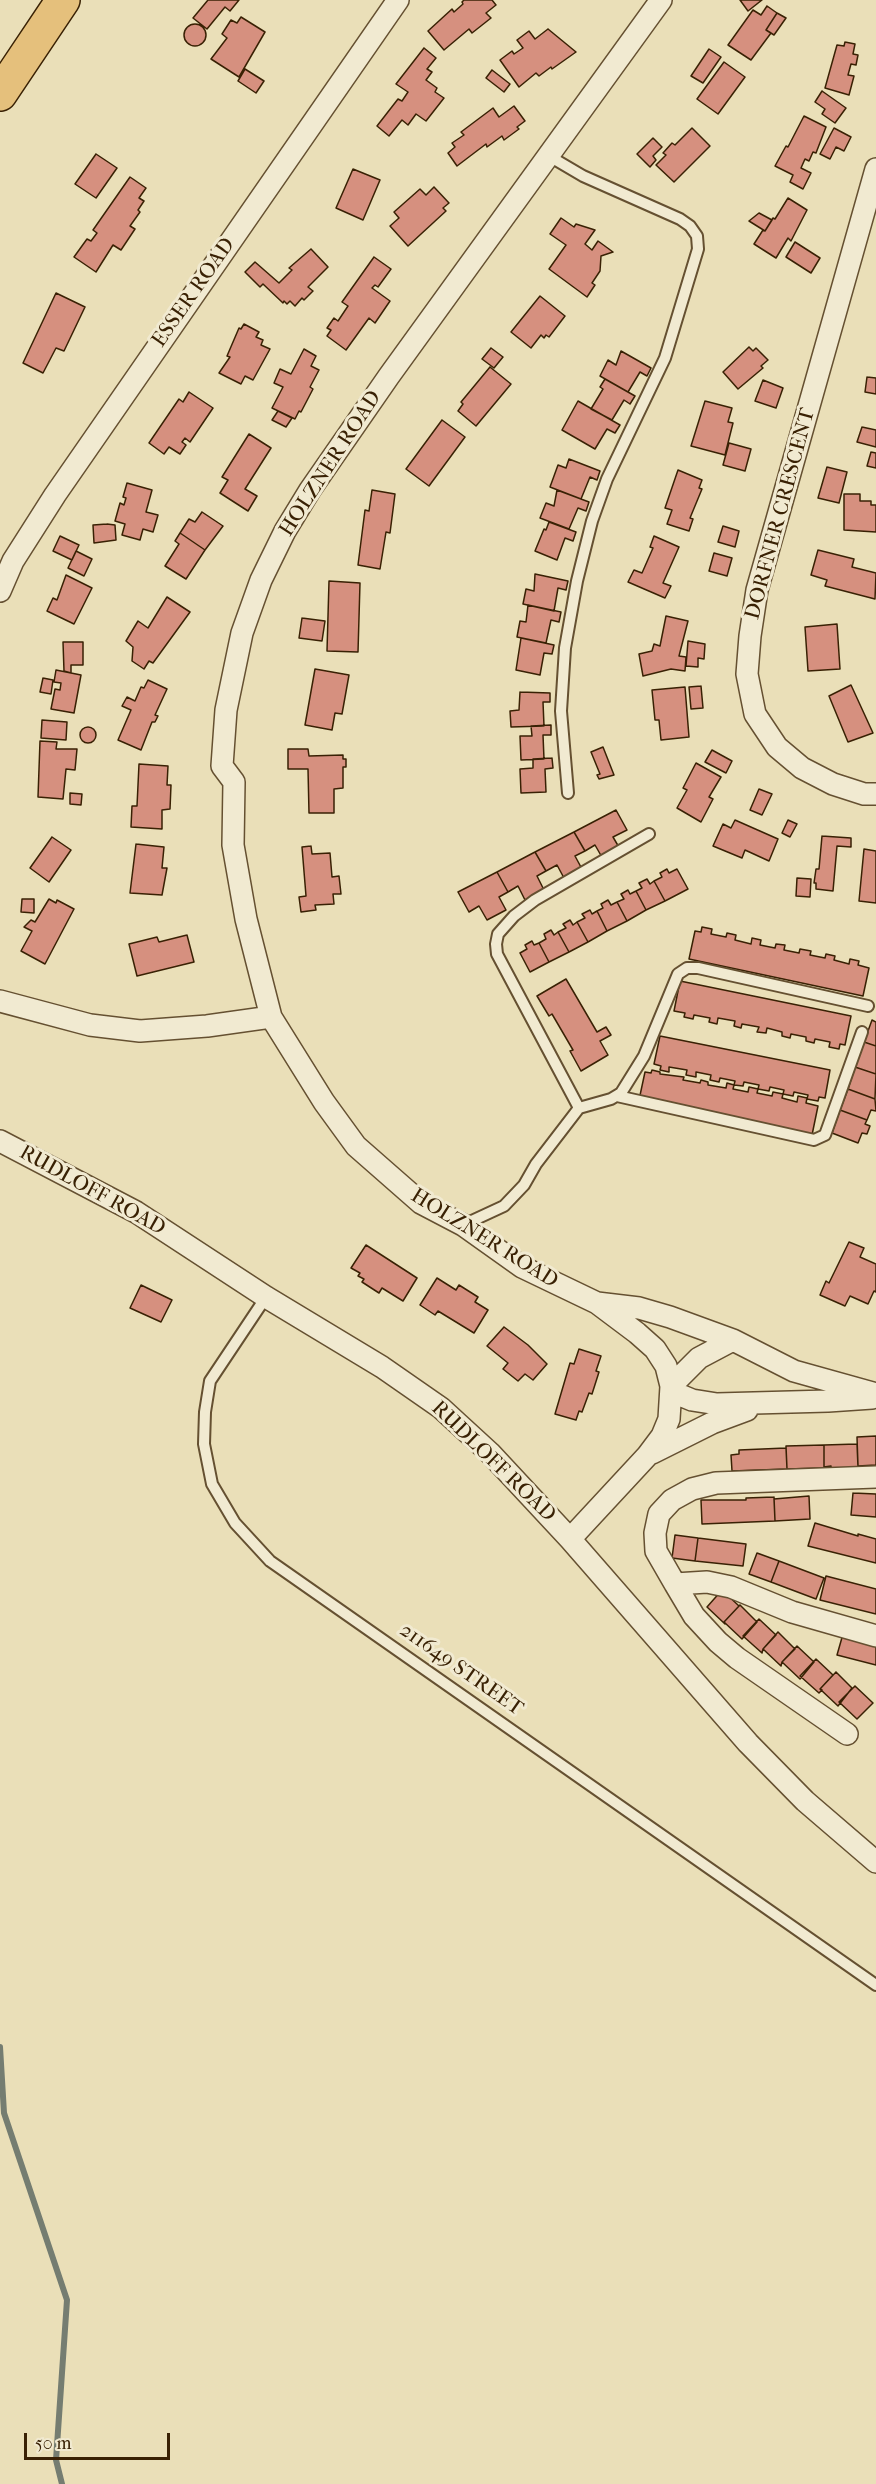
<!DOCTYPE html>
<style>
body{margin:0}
#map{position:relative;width:876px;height:2484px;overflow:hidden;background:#eadfb8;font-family:"IM FELL French Canon",serif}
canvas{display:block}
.scale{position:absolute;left:24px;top:2433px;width:146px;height:27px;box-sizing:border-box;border:3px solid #392104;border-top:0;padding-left:8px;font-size:18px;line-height:21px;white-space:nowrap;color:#392104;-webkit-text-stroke:4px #f1ead1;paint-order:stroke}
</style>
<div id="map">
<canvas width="876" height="2484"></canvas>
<div class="scale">50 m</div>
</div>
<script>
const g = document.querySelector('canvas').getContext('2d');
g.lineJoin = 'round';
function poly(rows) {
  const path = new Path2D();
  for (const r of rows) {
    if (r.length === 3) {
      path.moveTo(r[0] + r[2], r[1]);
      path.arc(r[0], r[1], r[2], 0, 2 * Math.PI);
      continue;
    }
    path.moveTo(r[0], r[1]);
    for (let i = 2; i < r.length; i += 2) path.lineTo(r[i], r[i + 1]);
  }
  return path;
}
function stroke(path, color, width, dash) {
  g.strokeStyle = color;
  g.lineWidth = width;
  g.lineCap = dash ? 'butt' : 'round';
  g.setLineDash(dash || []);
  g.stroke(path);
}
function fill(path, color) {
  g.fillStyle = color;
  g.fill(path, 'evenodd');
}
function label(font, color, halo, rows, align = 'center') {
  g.font = font + ' "IM FELL French Canon",serif';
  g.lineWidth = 6;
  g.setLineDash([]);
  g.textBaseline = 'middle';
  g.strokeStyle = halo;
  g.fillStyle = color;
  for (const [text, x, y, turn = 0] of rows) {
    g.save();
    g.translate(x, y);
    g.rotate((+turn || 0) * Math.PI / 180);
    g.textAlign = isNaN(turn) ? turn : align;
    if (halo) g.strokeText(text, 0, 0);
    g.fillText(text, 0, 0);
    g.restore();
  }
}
const stream = poly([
 [0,2047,4,2113,67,2300,56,2460,62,2484]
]);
const building = poly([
 [208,0,239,0,230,11,225,7,207,29,193,18,208,0],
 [464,0,492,0,496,5,486,13,491,18,472,33,469,29,444,50,428,31,452,9,454,12,463,4,462,2,464,0],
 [740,0,762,0,748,11,740,0],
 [767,6,777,13,766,30,771,33,751,60,728,45,753,10,761,15,767,6],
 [777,13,786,18,774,35,766,30,777,13],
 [241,17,265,32,239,77,211,59,227,38,222,34,231,20,237,23,241,17],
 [195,35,11],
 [548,29,576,52,552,69,551,67,539,76,536,73,519,87,500,60,512,51,514,54,523,48,517,40,529,31,535,39,548,29],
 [845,42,855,44,853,54,858,55,856,65,851,64,848,75,854,76,849,95,825,88,837,45,844,46,845,42],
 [424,48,436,58,427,69,432,72,426,80,437,88,435,92,444,98,426,121,416,114,408,125,402,120,389,136,377,126,398,99,402,101,408,92,396,84,424,48],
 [709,49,721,57,703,83,691,76,709,49],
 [724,62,745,77,718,114,697,99,724,62],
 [245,69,264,81,256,93,238,81,245,69],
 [492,70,510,84,504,92,486,78,492,70],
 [822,91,846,108,835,123,822,114,825,109,815,102,822,91],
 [514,106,525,121,517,127,519,129,504,140,502,136,487,147,486,144,457,166,448,153,455,147,452,143,464,135,461,132,493,108,499,117,514,106],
 [804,116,826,127,816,153,813,152,809,161,805,159,801,168,811,173,803,189,790,182,793,175,775,166,786,146,788,147,804,116],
 [692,128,710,146,674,182,656,165,666,155,663,153,672,143,675,145,692,128],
 [834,128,851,137,844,151,836,147,830,159,820,154,834,128],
 [653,138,662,147,653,156,656,160,650,167,637,154,653,138],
 [96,154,117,168,96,198,75,184,96,154],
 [353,169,380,180,363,220,336,208,353,169],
 [130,177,146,188,139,198,144,201,138,210,140,212,130,226,135,229,121,250,113,245,96,272,74,257,87,239,91,241,97,233,93,230,130,177],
 [434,187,449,203,443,208,446,211,408,246,390,226,399,218,394,212,420,189,426,195,434,187],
 [788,198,807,210,791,241,788,238,776,258,754,244,763,230,765,231,773,218,775,219,788,198],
 [759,213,772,220,765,231,749,221,759,213],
 [561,218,574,227,576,224,595,230,585,244,592,250,598,241,613,252,601,256,600,271,592,283,595,285,587,297,549,269,566,245,550,234,561,218],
 [795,242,820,258,811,273,786,257,795,242],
 [311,249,328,267,308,287,313,291,304,300,302,298,295,306,290,301,287,304,284,301,283,303,263,284,260,287,245,272,255,262,279,283,292,270,289,268,311,249],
 [374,257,391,269,378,287,375,285,372,288,390,301,375,323,369,318,346,350,327,336,331,330,327,328,334,318,338,321,348,306,342,302,374,257],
 [56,293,85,307,64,351,56,348,43,373,23,363,56,293],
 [540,296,565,316,549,337,546,335,544,338,541,335,531,348,511,332,540,296],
 [244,324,259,332,256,337,263,340,261,345,270,349,253,380,245,376,241,384,219,373,230,357,227,356,239,328,241,329,244,324],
 [749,347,753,351,756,348,768,360,761,366,763,368,738,389,723,372,749,347],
 [491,348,503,357,494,368,482,359,491,348],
 [304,349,316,356,311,366,319,370,310,387,313,389,301,412,299,411,295,419,272,408,283,387,274,383,280,369,291,374,304,349],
 [621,351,651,368,647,376,640,372,628,392,600,376,608,360,616,365,621,351],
 [490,367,511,384,476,426,458,411,463,404,461,402,490,367],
 [867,377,876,378,876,394,865,392,867,377],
 [605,379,635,396,630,404,624,400,612,420,591,409,603,389,600,387,605,379],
 [763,380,783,388,776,408,755,401,763,380],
 [189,392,213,408,190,442,185,438,182,442,186,445,180,454,169,447,164,454,149,443,179,399,183,402,189,392],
 [578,401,620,425,615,433,607,429,595,449,562,430,578,401],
 [705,401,732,408,728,422,733,423,725,455,691,446,705,401],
 [278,411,292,418,286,427,272,420,278,411],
 [442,420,465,437,429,486,406,469,442,420],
 [862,427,876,430,876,447,857,442,862,427],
 [249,434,271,448,245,489,257,496,248,511,220,493,228,480,222,477,249,434],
 [729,443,751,449,745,471,723,465,729,443],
 [871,452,876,453,876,468,867,466,871,452],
 [569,459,600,471,597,480,590,477,581,499,550,487,558,465,566,468,569,459],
 [827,467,847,472,839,503,818,498,827,467],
 [678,470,702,480,699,488,702,489,690,518,693,519,689,531,667,524,672,510,665,508,678,470],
 [127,483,152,490,146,512,158,515,153,532,143,529,140,540,122,535,125,524,115,521,120,503,124,505,126,498,123,497,127,483],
 [372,490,395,494,390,533,386,532,380,569,358,565,365,510,369,511,372,490],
 [557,490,589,502,586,511,578,508,569,529,540,518,546,503,554,506,557,490],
 [844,494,860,494,860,501,871,501,871,505,876,505,876,532,844,530,844,494],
 [202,512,223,526,205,550,180,533,189,519,195,522,202,512],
 [549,522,576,532,573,541,565,538,557,560,535,551,544,529,546,530,549,522],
 [107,524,115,525,116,540,94,543,93,525,107,524],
 [723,526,739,531,735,547,718,542,723,526],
 [180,533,205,550,186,579,165,566,179,544,175,541,180,533],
 [60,536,79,545,72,560,53,551,60,536],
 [654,536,679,547,663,583,671,586,665,598,628,582,634,570,642,573,653,548,650,547,654,536],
 [818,550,854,559,852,567,876,573,875,599,825,586,827,580,811,575,818,550],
 [76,551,92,559,84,576,68,568,76,551],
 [714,553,732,558,727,576,709,571,714,553],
 [535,574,568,581,566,590,558,588,554,611,523,604,526,589,534,591,535,574],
 [66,575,92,588,74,624,47,611,53,598,57,600,66,575],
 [329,581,360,583,358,652,327,651,329,581],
 [167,597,190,612,153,663,149,661,144,669,132,661,133,647,126,641,138,621,148,628,167,597],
 [528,605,561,612,559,622,551,620,546,643,517,637,520,621,526,622,528,605],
 [666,616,688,621,679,656,686,657,685,671,671,669,643,676,639,654,652,651,654,644,660,646,666,616],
 [302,618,325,621,322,641,299,638,302,618],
 [837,624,840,669,808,671,805,627,837,624],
 [521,638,554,645,552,654,544,653,540,675,516,670,521,638],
 [688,641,705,644,704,659,698,658,698,667,686,666,688,641],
 [63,642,83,642,83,665,71,665,71,673,64,671,63,642],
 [315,669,349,675,342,714,335,713,332,730,305,725,315,669],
 [56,670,81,675,74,713,51,709,55,689,60,690,61,683,54,682,56,670],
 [43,678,53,680,51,694,40,692,43,678],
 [148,680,167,689,155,715,158,716,155,722,152,722,141,750,118,740,131,710,122,706,127,697,135,701,141,687,144,688,148,680],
 [851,685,873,733,848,742,829,696,851,685],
 [701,686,703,708,691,709,689,687,701,686],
 [685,687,689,737,661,740,659,720,655,720,652,690,685,687],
 [520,692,550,693,550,702,543,702,544,726,511,727,510,711,519,710,520,692],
 [42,720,67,722,66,740,41,738,42,720],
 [551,725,551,735,543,735,544,759,521,760,520,736,532,736,531,726,551,725],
 [88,735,8],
 [40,741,57,742,56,749,77,749,75,770,66,769,63,799,38,797,40,741],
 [603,747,614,775,599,779,597,775,600,774,591,752,603,747],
 [288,749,308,749,309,756,343,755,343,759,346,759,346,767,343,767,343,788,334,789,334,813,309,813,308,769,288,769,288,749],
 [712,750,732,761,726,773,705,762,712,750],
 [552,758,553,768,545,769,546,792,521,793,520,769,533,768,533,759,552,758],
 [696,763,721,777,709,797,713,799,701,822,677,808,687,790,683,788,696,763],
 [139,764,168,766,167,785,171,785,170,809,162,810,162,829,131,827,132,806,137,806,139,764],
 [759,789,772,794,762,815,750,810,759,789],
 [70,793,82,794,81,805,70,804,70,793],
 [616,810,627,830,613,837,620,849,603,859,595,845,585,851,574,832,616,810],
 [735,820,778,839,769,861,745,850,742,858,713,846,723,824,731,828,735,820],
 [788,820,797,824,790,837,782,833,788,820],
 [574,832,585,851,575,856,582,869,564,878,557,865,546,871,535,852,574,832],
 [822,836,851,838,851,847,837,846,833,891,816,889,816,883,814,883,816,869,819,869,822,836],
 [52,837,71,850,49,882,30,868,52,837],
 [136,844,164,847,162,868,167,868,162,895,130,893,136,844],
 [311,846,312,854,330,853,332,877,339,876,341,894,333,894,334,904,315,905,316,910,301,912,299,897,306,896,302,847,311,846],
 [864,849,876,851,876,903,859,901,864,849],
 [535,852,546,871,537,876,544,890,525,900,518,886,508,892,497,872,535,852],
 [667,869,669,873,677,869,688,889,665,901,654,881,662,877,660,873,667,869],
 [497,872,508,892,499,897,506,910,487,920,479,906,469,912,458,892,497,872],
 [797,878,811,879,810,897,796,896,797,878],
 [647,879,650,884,654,881,665,901,646,910,636,891,642,888,639,883,647,879],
 [628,890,630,894,636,891,646,910,627,921,617,902,624,899,621,894,628,890],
 [22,899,34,899,34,913,21,912,22,899],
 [49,899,56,903,57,900,74,909,45,964,21,951,32,931,24,927,31,920,35,922,49,899],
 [608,900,611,905,617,902,627,921,607,931,597,911,603,908,601,904,608,900],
 [590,910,592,914,597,911,607,931,588,942,577,922,585,918,582,914,590,910],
 [570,920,573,925,577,922,588,942,569,952,558,932,566,928,563,924,570,920],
 [702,927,712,929,711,934,726,937,727,933,736,935,735,940,751,944,752,938,761,940,760,945,775,948,776,944,785,945,784,950,799,953,800,949,811,951,810,955,825,958,826,954,835,956,834,960,849,964,850,959,859,961,858,965,869,968,863,996,689,959,695,931,701,932,702,927],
 [551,930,554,935,558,932,569,952,549,962,539,943,546,939,544,934,551,930],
 [187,935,194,962,137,976,129,944,157,937,159,942,187,935],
 [532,941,534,945,539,943,549,962,530,972,520,953,527,949,525,945,532,941],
 [566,979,597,1032,606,1027,611,1035,600,1041,608,1055,581,1071,570,1051,573,1050,552,1014,549,1016,537,996,566,979],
 [680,981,851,1016,845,1045,840,1044,839,1049,829,1047,830,1042,815,1039,814,1043,806,1041,806,1037,791,1034,790,1038,782,1036,782,1032,767,1028,766,1033,757,1032,759,1027,742,1024,741,1028,734,1026,735,1021,718,1018,717,1024,709,1022,710,1018,694,1015,693,1019,684,1017,685,1013,674,1011,680,981],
 [872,1020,876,1022,876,1046,864,1042,872,1020],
 [660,1036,830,1070,825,1098,819,1097,818,1101,807,1099,808,1095,794,1092,793,1096,783,1094,784,1090,770,1087,769,1091,758,1089,759,1085,744,1082,743,1086,734,1085,735,1081,720,1078,719,1082,710,1080,711,1075,696,1072,696,1077,686,1075,687,1070,669,1067,669,1072,660,1070,661,1066,654,1064,660,1036],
 [864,1042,876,1046,876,1074,855,1067,864,1042],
 [855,1067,876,1074,875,1099,848,1089,855,1067],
 [652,1070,660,1072,660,1074,684,1077,683,1080,700,1083,701,1080,708,1082,708,1085,726,1088,727,1083,734,1085,733,1089,748,1092,749,1087,758,1089,757,1093,772,1096,773,1092,783,1094,782,1098,797,1102,798,1096,807,1098,806,1103,818,1106,812,1135,639,1100,645,1072,651,1073,652,1070],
 [848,1089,875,1099,876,1111,871,1110,867,1120,840,1110,848,1089],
 [840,1110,867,1120,865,1124,870,1126,867,1134,862,1133,858,1143,832,1133,840,1110],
 [849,1242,864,1248,860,1257,876,1264,876,1292,874,1291,868,1304,850,1296,845,1306,820,1295,826,1281,829,1283,849,1242],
 [366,1245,417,1278,403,1301,382,1288,379,1293,362,1282,364,1279,358,1276,360,1273,351,1268,366,1245],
 [437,1278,456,1290,459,1285,478,1297,475,1302,488,1310,474,1333,438,1311,435,1315,420,1305,437,1278],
 [141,1285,172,1300,161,1322,130,1308,141,1285],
 [504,1327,528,1345,547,1364,533,1380,525,1374,518,1381,503,1369,508,1363,487,1346,504,1327],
 [579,1349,601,1356,596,1371,599,1372,592,1394,589,1393,582,1412,579,1411,576,1420,555,1414,570,1363,574,1364,579,1349],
 [876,1436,876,1465,858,1466,857,1437,876,1436],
 [857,1444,858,1467,831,1469,831,1466,824,1467,824,1445,857,1444],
 [824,1445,824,1468,787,1469,786,1446,824,1445],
 [786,1448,787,1469,732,1471,731,1455,739,1454,739,1450,786,1448],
 [853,1493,876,1494,876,1517,851,1515,853,1493],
 [809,1496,810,1519,775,1521,774,1499,809,1496],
 [774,1497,775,1521,702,1524,701,1500,746,1500,746,1498,774,1497],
 [815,1523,858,1536,858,1534,876,1539,876,1563,808,1546,815,1523],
 [675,1535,698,1538,695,1561,672,1558,675,1535],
 [698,1538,746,1544,743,1566,695,1561,698,1538],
 [757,1553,779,1561,771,1582,749,1574,757,1553],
 [779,1561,824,1578,816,1599,771,1582,779,1561],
 [826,1576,876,1589,876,1614,820,1600,826,1576],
 [722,1590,739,1606,724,1622,725,1624,707,1607,722,1590],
 [740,1605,757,1622,742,1639,724,1622,740,1605],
 [759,1619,776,1635,763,1649,762,1653,743,1636,759,1619],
 [778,1632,795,1649,782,1662,781,1666,763,1649,778,1632],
 [843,1634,876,1642,876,1665,837,1655,843,1634],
 [797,1646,814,1662,800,1679,782,1662,797,1646],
 [816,1659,833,1675,820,1689,822,1690,819,1693,800,1676,816,1659],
 [836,1672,852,1688,838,1706,820,1689,836,1672],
 [855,1686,873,1703,857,1719,839,1702,855,1686]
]);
const service = poly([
 [549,156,583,176,680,219,690,226,697,236,698,249,665,358,607,479,592,521,577,581,565,648,561,711,568,793],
 [617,1096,814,1140,825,1135,862,1032],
 [579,1108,497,954,496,944,498,934,514,916,535,900,649,834],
 [463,1225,504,1206,524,1185,536,1164,579,1108,611,1099,621,1093,644,1056,678,974,687,968,698,968,868,1006],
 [266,1297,210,1381,205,1412,204,1444,212,1484,235,1523,270,1561,876,1985]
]);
const minor = poly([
 [876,169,757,590,750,636,747,674,755,714,777,747,802,768,833,784,864,794,876,794],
 [0,591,13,561,55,495,398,0],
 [0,1001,90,1025,140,1031,207,1026,271,1017],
 [0,1141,136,1212,266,1297,382,1367,441,1408,490,1453,570,1539,748,1743,805,1801,876,1862],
 [597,1303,639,1308,670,1317,733,1340,794,1371,876,1394],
 [671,1386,680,1395,692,1400,717,1404,828,1401,872,1398],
 [671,1386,699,1358,733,1340],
 [652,1453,712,1423,747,1410],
 [876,1477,716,1483,692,1489,672,1500,659,1514,655,1533,656,1551,675,1584,707,1582,731,1587,792,1612,876,1636],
 [570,1539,647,1456,662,1436,669,1419,671,1386,666,1366,655,1349,637,1333,597,1303,522,1267,463,1225,421,1203,356,1146,324,1102,271,1017,246,919,233,845,234,782,222,766,226,710,242,633,261,580,285,531,310,490,389,376,661,0],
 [675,1584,694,1616,718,1642,737,1658,847,1734]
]);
const trunk = poly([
 [0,94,63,0]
]);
const streetNames = [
 ["ESSER ROAD",194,293,-55],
 ["HOLZNER ROAD",331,464,-57],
 ["DORFNER CRESCENT",781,514,-75],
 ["RUDLOFF ROAD",92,1191,29],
 ["HOLZNER ROAD",484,1239,32],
 ["RUDLOFF ROAD",493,1462,44],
 ["211649 STREET",461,1670,35]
];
stroke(stream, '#757d71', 6);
fill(building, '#d6907f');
stroke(building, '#392104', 1.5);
stroke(service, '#655031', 14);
stroke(minor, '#655031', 24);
stroke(trunk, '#392104', 36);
stroke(service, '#f1ead1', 10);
stroke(minor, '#f1ead1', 21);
stroke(trunk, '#e5c07c', 33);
label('21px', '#392104', '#f1ead1', streetNames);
</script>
